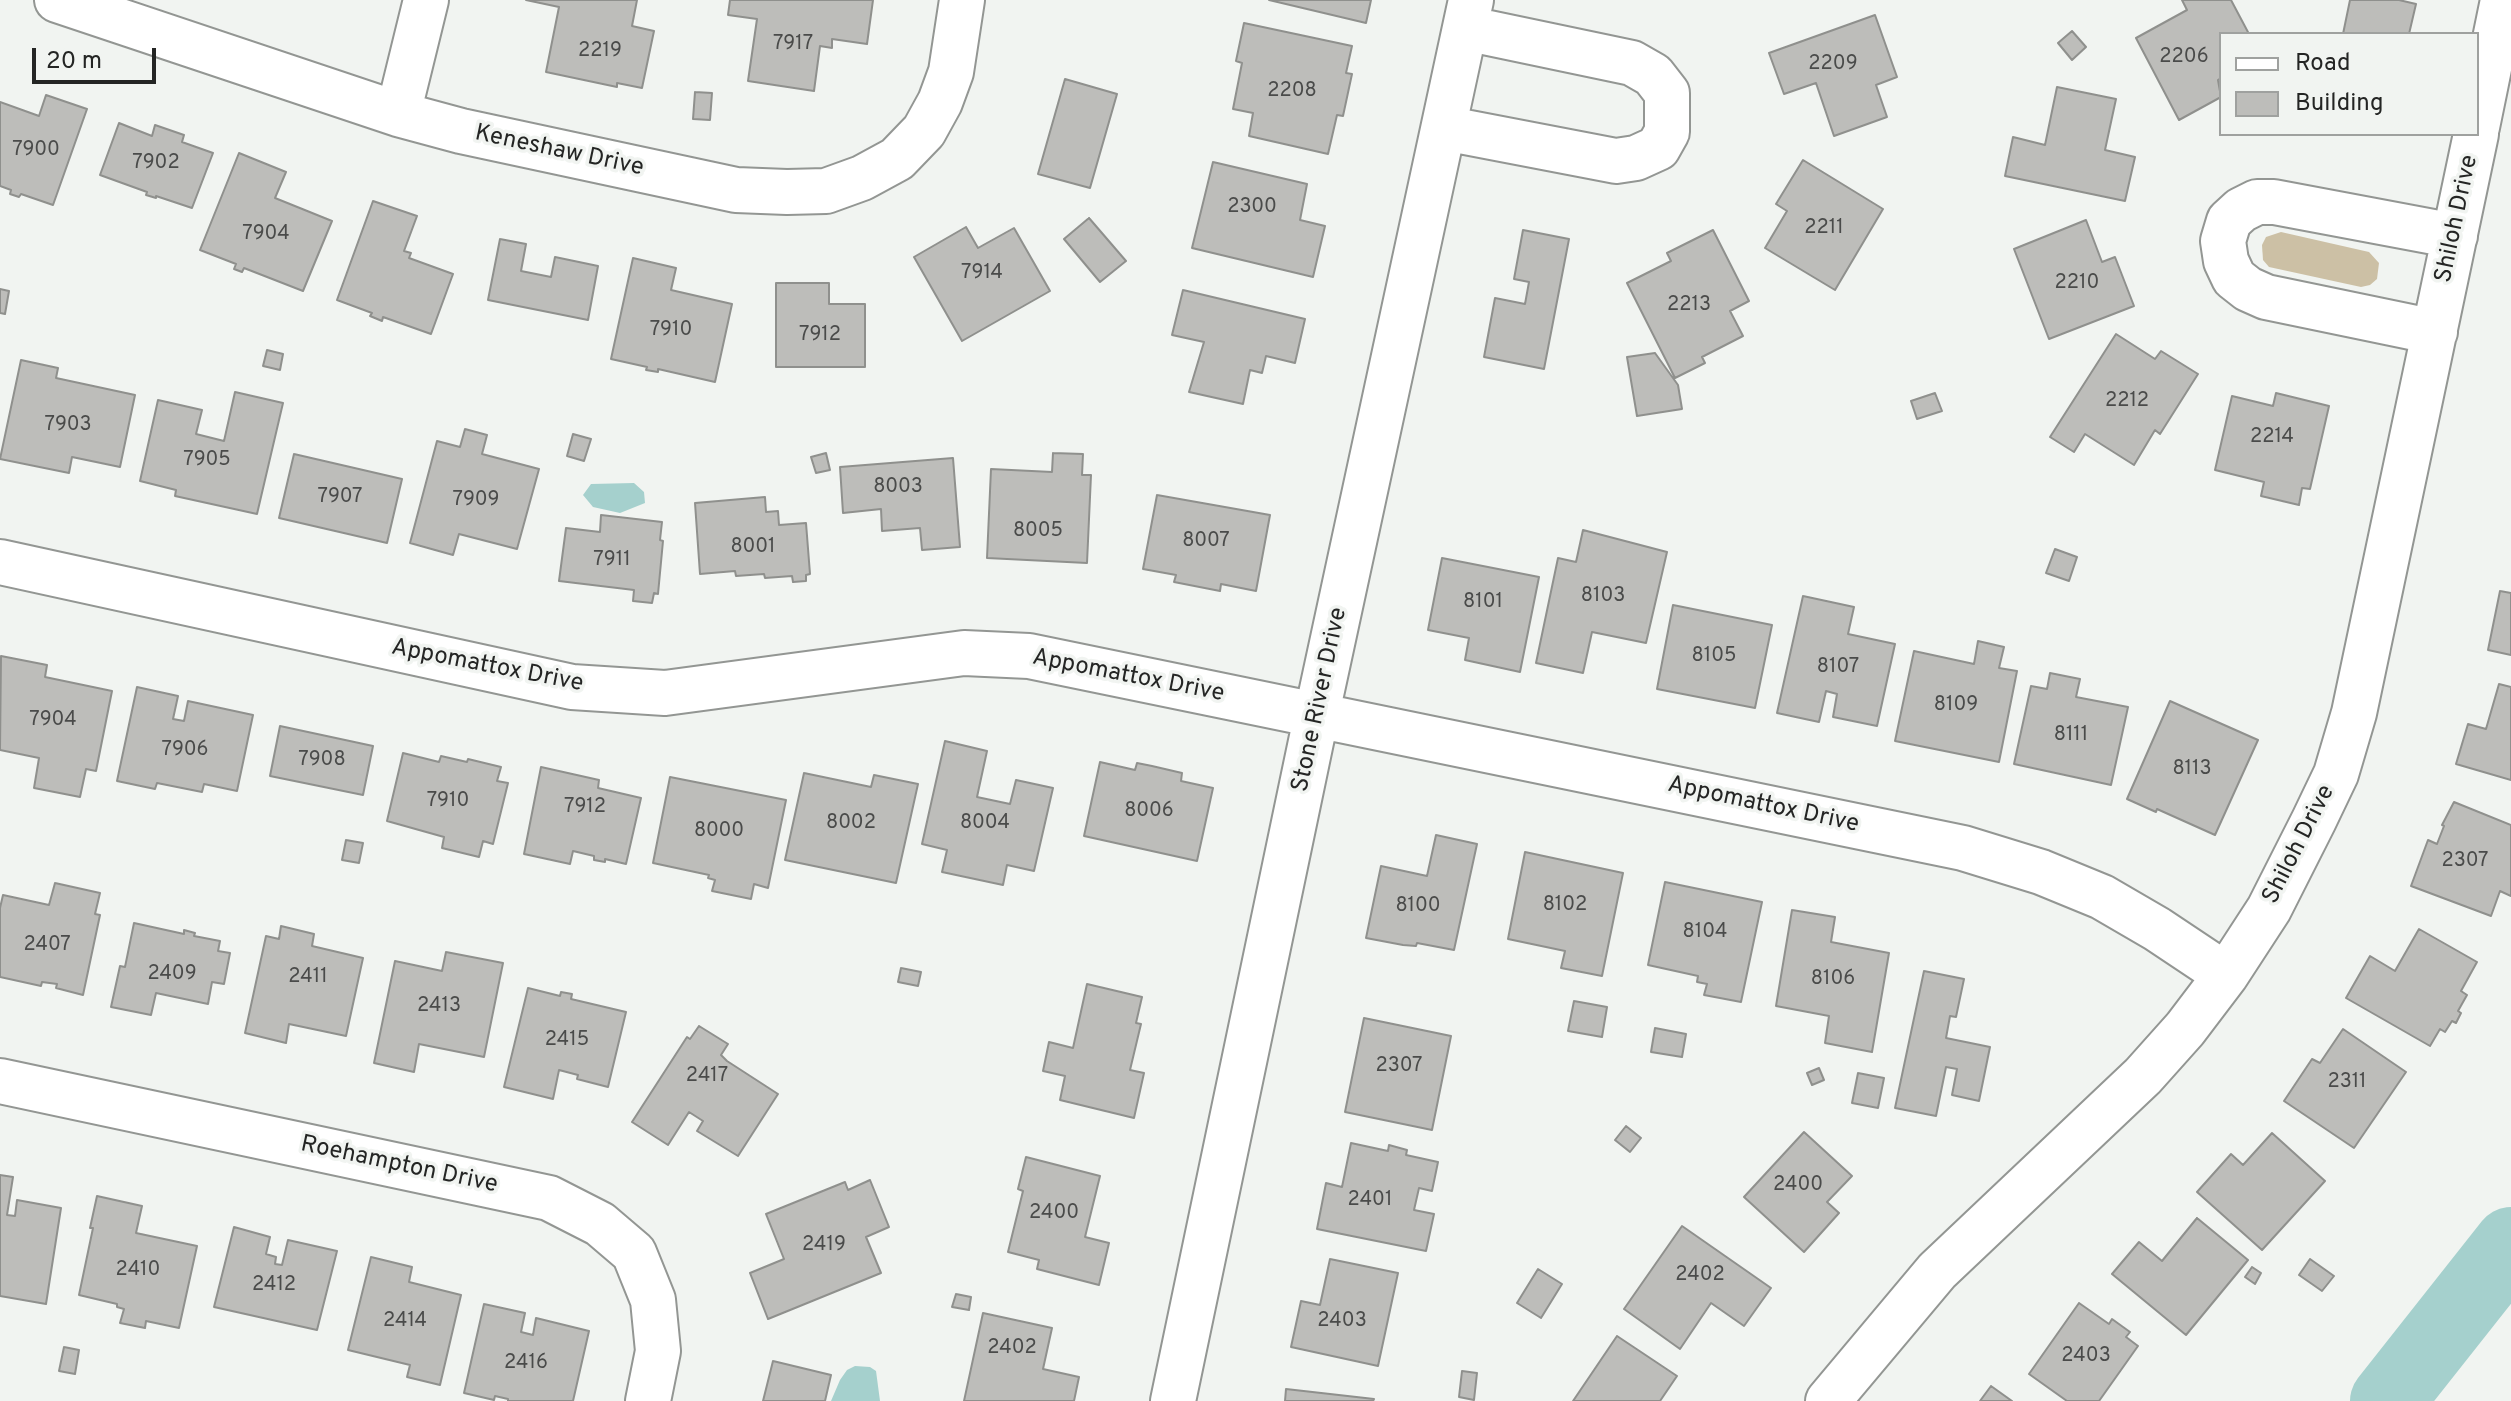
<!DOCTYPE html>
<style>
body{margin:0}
#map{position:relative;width:2511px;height:1401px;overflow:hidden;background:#f1f4f1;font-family:Overpass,sans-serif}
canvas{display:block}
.legend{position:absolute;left:2219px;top:32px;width:260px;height:104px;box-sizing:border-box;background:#f1f4f1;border:2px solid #9fa19f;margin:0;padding:10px 14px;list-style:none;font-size:24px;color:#242524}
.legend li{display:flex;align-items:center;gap:16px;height:40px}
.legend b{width:40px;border:2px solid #9fa19f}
.scale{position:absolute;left:32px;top:48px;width:124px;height:36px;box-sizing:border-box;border:4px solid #242524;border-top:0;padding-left:10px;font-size:24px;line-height:28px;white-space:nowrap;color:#242524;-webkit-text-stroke:6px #f1f4f1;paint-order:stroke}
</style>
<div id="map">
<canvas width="2511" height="1401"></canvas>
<ul class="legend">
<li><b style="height:10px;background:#fff"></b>Road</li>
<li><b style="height:22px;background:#bdbdba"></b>Building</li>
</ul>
<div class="scale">20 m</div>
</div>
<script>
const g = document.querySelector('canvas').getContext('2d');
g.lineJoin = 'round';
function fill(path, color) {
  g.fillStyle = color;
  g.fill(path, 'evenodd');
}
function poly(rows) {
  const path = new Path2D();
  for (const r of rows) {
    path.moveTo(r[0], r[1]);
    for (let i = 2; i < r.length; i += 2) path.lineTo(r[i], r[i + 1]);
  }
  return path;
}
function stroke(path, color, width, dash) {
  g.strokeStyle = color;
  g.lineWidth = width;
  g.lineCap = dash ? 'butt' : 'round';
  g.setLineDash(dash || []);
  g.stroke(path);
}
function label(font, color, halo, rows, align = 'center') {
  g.font = font + ' Overpass,sans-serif';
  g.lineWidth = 7;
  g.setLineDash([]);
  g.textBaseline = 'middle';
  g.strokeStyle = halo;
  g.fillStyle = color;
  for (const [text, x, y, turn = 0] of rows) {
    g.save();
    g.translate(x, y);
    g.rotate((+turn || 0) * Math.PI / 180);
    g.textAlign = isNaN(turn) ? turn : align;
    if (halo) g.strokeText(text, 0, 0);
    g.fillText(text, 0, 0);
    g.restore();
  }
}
const green = poly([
 [2281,232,2369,252,2379,263,2377,279,2370,285,2361,287,2269,267,2263,260,2262,245,2266,237]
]);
const water = poly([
 [634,483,644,492,645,503,620,513,593,507,583,495,591,484],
 [855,1366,870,1367,876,1371,880,1401,831,1401,840,1380,847,1370]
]);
const river = poly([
 [2387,1401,2511,1244]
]);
const building = poly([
 [526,0,637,0,632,26,654,31,642,88,617,83,617,87,546,72,559,7,526,0],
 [730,0,873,0,867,44,832,39,832,48,820,46,814,91,748,81,757,19,728,15,730,0],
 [1269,0,1371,0,1366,23,1269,0],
 [2182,0,2231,0,2249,34,2221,34,2221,78,2218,80,2221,97,2179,120,2136,38,2187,10,2182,0],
 [2350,0,2399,0,2416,4,2409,34,2343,34,2350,0],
 [1875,15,1897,77,1876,85,1887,117,1834,136,1816,83,1784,94,1769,53,1875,15],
 [1244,23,1352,46,1346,73,1352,74,1343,116,1337,115,1328,154,1249,136,1253,113,1233,109,1242,63,1236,61,1244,23],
 [2072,31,2086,47,2072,60,2058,43,2072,31],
 [1065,79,1117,94,1090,188,1038,174,1065,79],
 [2057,87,2116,99,2105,150,2135,157,2125,201,2005,176,2013,137,2045,145,2057,87],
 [695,92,712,93,710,120,693,119,695,92],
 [46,95,87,109,53,205,21,194,19,197,10,194,11,190,0,186,0,102,39,116,46,95],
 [119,123,152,136,155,125,184,135,182,142,213,153,192,208,156,196,156,198,146,195,147,192,100,175,119,123],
 [239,153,286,172,275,198,332,221,303,291,244,268,242,272,234,269,236,264,200,250,239,153],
 [1803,160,1883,209,1835,290,1765,248,1787,211,1776,204,1803,160],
 [1213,162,1307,184,1300,220,1325,226,1313,277,1192,248,1213,162],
 [373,201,417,216,404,251,411,253,409,258,453,274,431,334,383,317,382,321,370,316,372,313,337,300,373,201],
 [1089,218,1126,261,1100,282,1064,239,1089,218],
 [2086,220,2102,262,2115,257,2134,306,2049,339,2014,249,2086,220],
 [966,227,978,248,1014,228,1050,291,962,341,914,257,966,227],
 [1523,230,1569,239,1544,369,1484,357,1495,298,1525,304,1529,282,1514,279,1523,230],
 [1713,230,1749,301,1730,311,1743,336,1702,357,1705,363,1675,378,1627,283,1671,261,1667,253,1713,230],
 [500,239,526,244,521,271,551,277,555,257,598,266,588,320,488,300,500,239],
 [633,258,676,268,671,290,732,304,715,382,658,369,658,372,646,370,647,367,611,359,633,258],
 [776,283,829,283,829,304,865,304,865,367,776,367,776,283],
 [0,289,9,291,5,314,0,313,0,289],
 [1183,290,1305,319,1295,363,1266,356,1262,373,1250,370,1243,404,1189,392,1204,342,1172,335,1183,290],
 [2116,334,2155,359,2161,351,2198,374,2160,434,2155,430,2134,465,2085,434,2074,452,2050,437,2116,334],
 [267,350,283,354,280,370,263,366,267,350],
 [1655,353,1678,385,1682,409,1637,416,1627,357,1655,353],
 [21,360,58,368,56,378,135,395,120,467,72,457,69,473,0,459,21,360],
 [235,392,283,403,257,514,175,496,176,490,140,481,158,400,202,410,196,434,224,441,235,392],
 [1935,393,1942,411,1917,419,1911,401,1935,393],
 [2276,393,2329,406,2310,489,2302,488,2299,505,2261,496,2264,482,2215,470,2232,396,2273,406,2276,393],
 [465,429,487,435,482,454,539,469,517,549,459,534,453,555,410,543,437,441,460,447,465,429],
 [573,434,591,439,584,461,567,456,573,434],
 [826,453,830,470,816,473,811,457,826,453],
 [1053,453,1083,454,1082,475,1091,475,1087,563,987,558,991,469,1052,472,1053,453],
 [294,454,402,479,387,543,279,518,294,454],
 [953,458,960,547,922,550,920,528,882,531,881,509,843,513,840,467,953,458],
 [1157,495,1270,515,1256,591,1221,584,1220,591,1174,582,1176,575,1143,569,1157,495],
 [765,497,766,512,778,511,779,525,806,523,810,574,806,575,806,581,793,582,792,576,765,578,764,574,736,576,735,571,700,574,695,503,765,497],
 [601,515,662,522,660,540,663,541,658,594,654,593,652,603,633,601,634,590,559,581,566,528,600,532,601,515],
 [1583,530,1667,552,1646,643,1592,632,1583,673,1536,663,1558,558,1576,562,1583,530],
 [2055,549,2077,557,2069,581,2046,573,2055,549],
 [1442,558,1539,577,1520,672,1465,660,1469,638,1428,630,1442,558],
 [2500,591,2511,593,2511,655,2488,650,2500,591],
 [1803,596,1854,607,1848,634,1895,644,1877,726,1833,717,1837,694,1826,691,1819,722,1777,713,1803,596],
 [1673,605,1772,625,1755,708,1657,689,1673,605],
 [1978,641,2004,647,1999,668,2017,671,1999,762,1895,741,1914,651,1974,664,1978,641],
 [1,656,47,665,45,677,112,691,96,771,86,769,80,797,34,788,39,758,0,750,1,656],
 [2050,673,2080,679,2076,697,2128,707,2111,785,2014,764,2031,686,2047,689,2050,673],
 [2499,684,2511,687,2511,780,2456,764,2468,724,2486,729,2499,684],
 [137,687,178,696,173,719,184,721,188,701,253,715,237,791,204,784,202,792,157,783,155,789,117,781,137,687],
 [2170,701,2258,740,2215,835,2157,809,2156,812,2127,799,2170,701],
 [280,726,373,746,363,795,270,776,280,726],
 [945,741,987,751,977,797,1010,804,1016,780,1053,788,1034,871,1007,865,1003,885,942,872,947,850,922,844,945,741],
 [403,753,439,762,441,756,467,762,468,759,501,767,497,781,508,783,493,844,483,841,479,857,442,848,444,837,387,821,403,753],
 [1100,762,1135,770,1137,763,1152,766,1182,773,1181,781,1213,788,1197,861,1084,836,1100,762],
 [541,767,599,780,598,788,641,798,626,864,605,859,605,862,594,860,594,856,573,851,570,864,524,854,541,767],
 [804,773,871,787,874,775,918,784,896,883,785,860,804,773],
 [670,777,786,800,768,888,754,884,751,899,712,891,715,880,708,878,709,875,653,863,670,777],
 [2454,802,2511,825,2511,896,2500,891,2491,916,2411,886,2428,840,2437,844,2444,826,2442,825,2454,802],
 [1436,835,1477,844,1454,950,1417,943,1416,946,1403,945,1366,938,1381,866,1427,876,1436,835],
 [346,840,363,843,359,863,342,860,346,840],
 [1525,852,1623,873,1602,976,1561,968,1565,951,1508,939,1525,852],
 [1665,882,1762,902,1741,1002,1704,995,1707,984,1697,982,1698,976,1648,965,1665,882],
 [55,883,100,893,95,914,100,915,83,995,56,988,57,984,42,982,41,986,0,977,0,908,3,895,49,905,55,883],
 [1792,910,1835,917,1831,942,1889,953,1872,1052,1825,1043,1829,1016,1776,1006,1792,910],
 [134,923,184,934,184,930,195,933,194,936,220,941,218,951,230,953,224,984,212,982,208,1004,156,993,151,1015,111,1007,120,966,125,967,134,923],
 [281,926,314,934,312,946,363,958,346,1036,289,1024,286,1043,245,1033,266,936,279,939,281,926],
 [2419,929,2477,962,2461,991,2467,995,2458,1011,2461,1013,2456,1023,2452,1021,2445,1032,2440,1029,2430,1046,2346,998,2370,956,2395,971,2419,929],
 [446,952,503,963,484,1057,419,1044,414,1072,374,1063,395,961,442,971,446,952],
 [901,968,921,972,918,986,898,982,901,968],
 [1924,971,1964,979,1956,1017,1950,1016,1946,1038,1990,1047,1979,1101,1952,1095,1957,1069,1946,1067,1936,1116,1895,1108,1924,971],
 [1087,984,1142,997,1136,1023,1141,1024,1130,1070,1144,1073,1134,1118,1060,1100,1065,1076,1043,1071,1049,1042,1073,1048,1087,984],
 [528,988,560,996,561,992,572,994,571,999,626,1012,608,1087,577,1079,578,1075,559,1070,553,1099,504,1087,528,988],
 [1574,1001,1607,1007,1602,1037,1568,1031,1574,1001],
 [1364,1018,1451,1036,1432,1130,1345,1112,1364,1018],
 [699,1026,728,1044,721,1055,727,1061,778,1094,738,1156,697,1131,703,1121,689,1112,668,1145,632,1122,687,1037,690,1039,699,1026],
 [1655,1028,1686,1034,1682,1057,1651,1052,1655,1028],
 [2343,1029,2406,1072,2354,1148,2284,1101,2312,1059,2320,1063,2343,1029],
 [1819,1068,1824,1080,1812,1085,1807,1073,1819,1068],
 [1858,1073,1884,1078,1878,1108,1852,1103,1858,1073],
 [1626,1126,1641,1138,1630,1152,1615,1140,1626,1126],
 [1804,1132,1852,1176,1827,1202,1839,1213,1804,1252,1744,1197,1804,1132],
 [2272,1133,2325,1181,2262,1250,2197,1192,2231,1154,2243,1165,2272,1133],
 [1351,1143,1388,1151,1389,1145,1407,1150,1406,1155,1438,1162,1432,1191,1419,1188,1414,1210,1434,1214,1426,1251,1317,1229,1326,1183,1342,1187,1351,1143],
 [1026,1157,1100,1176,1085,1237,1109,1243,1099,1285,1037,1269,1039,1260,1008,1252,1023,1191,1018,1189,1026,1157],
 [0,1175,13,1177,7,1215,15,1216,17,1200,61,1208,46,1304,0,1296,0,1175],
 [870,1180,889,1227,866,1237,881,1273,768,1319,750,1273,784,1259,766,1214,845,1182,848,1190,870,1180],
 [97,1196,142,1206,136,1233,197,1246,179,1328,146,1321,145,1328,120,1323,124,1309,117,1307,117,1304,79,1295,93,1228,90,1228,97,1196],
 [2197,1218,2248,1260,2186,1335,2112,1274,2139,1242,2162,1261,2197,1218],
 [1682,1226,1771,1288,1744,1326,1711,1303,1680,1349,1624,1309,1682,1226],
 [234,1227,270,1237,266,1254,276,1257,275,1264,282,1265,288,1240,337,1251,317,1330,214,1307,234,1227],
 [371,1257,412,1267,409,1282,461,1295,440,1385,407,1377,410,1365,348,1350,371,1257],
 [1330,1259,1398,1273,1378,1366,1291,1347,1301,1301,1320,1305,1330,1259],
 [2310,1259,2334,1276,2322,1291,2299,1275,2310,1259],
 [2252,1267,2261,1273,2255,1284,2245,1277,2252,1267],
 [1538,1269,1562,1284,1541,1318,1517,1303,1538,1269],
 [956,1294,971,1297,969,1310,952,1307,956,1294],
 [2079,1303,2109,1324,2112,1319,2130,1332,2126,1337,2138,1346,2099,1401,2067,1401,2029,1374,2079,1303],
 [484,1304,525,1313,521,1332,533,1335,536,1318,589,1331,573,1401,508,1401,508,1399,495,1396,494,1400,464,1393,484,1304],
 [983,1313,1052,1328,1043,1369,1079,1377,1074,1401,964,1401,983,1313],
 [1617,1336,1677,1376,1660,1401,1573,1401,1617,1336],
 [64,1347,79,1350,75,1374,59,1371,64,1347],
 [773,1361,831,1375,825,1401,763,1401,773,1361],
 [1462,1371,1477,1373,1474,1400,1459,1397,1462,1371],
 [1991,1386,2012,1401,1980,1401,1991,1386],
 [1286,1389,1374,1399,1373,1401,1285,1401,1286,1389]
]);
const minor = poly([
 [57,0,398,114,461,131,736,190,787,192,826,191,862,178,897,159,924,131,940,102,951,72,962,0],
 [398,114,426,0],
 [2477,127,2503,0],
 [1444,128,1616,161,1636,158,1658,148,1667,132,1667,93,1653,75,1632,63,1465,28],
 [2435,332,2266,297,2248,289,2234,278,2226,261,2223,241,2229,221,2241,210,2257,202,2274,202,2455,236],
 [0,562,572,687,665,693,964,653,1029,656,1963,848,2041,872,2102,897,2157,929,2226,975],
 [0,1081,549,1198,600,1224,634,1253,653,1300,658,1351,648,1401],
 [1173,1401,1317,713,1471,0],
 [1828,1401,1937,1271,2143,1076,2185,1029,2226,975,2269,909,2314,820,2336,774,2354,713,2476,134]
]);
const numberNames = [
 ["7917",793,45],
 ["2219",600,52],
 ["2206",2184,58],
 ["2209",1833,65],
 ["2208",1292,92],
 ["7900",36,151],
 ["7902",156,164],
 ["2300",1252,208],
 ["2211",1824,229],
 ["7904",266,235],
 ["7914",982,274],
 ["2210",2077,284],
 ["2213",1689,306],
 ["7910",671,331],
 ["7912",820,336],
 ["2212",2127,402],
 ["7903",68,426],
 ["2214",2272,438],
 ["7905",207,461],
 ["8003",898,488],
 ["7907",340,498],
 ["7909",476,501],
 ["8005",1038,532],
 ["8007",1206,542],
 ["8001",753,548],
 ["7911",612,561],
 ["8103",1603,597],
 ["8101",1483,603],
 ["8105",1714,657],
 ["8107",1838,668],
 ["8109",1956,706],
 ["7904",53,721],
 ["8111",2071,736],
 ["7906",185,751],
 ["7908",322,761],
 ["8113",2192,770],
 ["7910",448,802],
 ["7912",585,808],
 ["8006",1149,812],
 ["8002",851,824],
 ["8004",985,824],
 ["8000",719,832],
 ["2307",2465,862],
 ["8102",1565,906],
 ["8100",1418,907],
 ["8104",1705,933],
 ["2407",47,946],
 ["2409",172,975],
 ["2411",308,978],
 ["8106",1833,980],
 ["2413",439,1007],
 ["2415",567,1041],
 ["2307",1399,1067],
 ["2417",707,1077],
 ["2311",2347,1083],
 ["2400",1798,1186],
 ["2401",1370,1201],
 ["2400",1054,1214],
 ["2419",824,1246],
 ["2410",138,1271],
 ["2402",1700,1276],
 ["2412",274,1286],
 ["2414",405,1322],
 ["2403",1342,1322],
 ["2402",1012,1349],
 ["2403",2086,1357],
 ["2416",526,1364]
];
const streetNames = [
 ["Keneshaw Drive",559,152,12],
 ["Shiloh Drive",2458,219,-78],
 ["Appomattox Drive",487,667,11],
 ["Appomattox Drive",1128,677,11],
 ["Stone River Drive",1321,700,-78],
 ["Appomattox Drive",1763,806,12],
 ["Shiloh Drive",2300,845,-63],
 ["Roehampton Drive",399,1166,12]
];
fill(green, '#ccc0a5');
fill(water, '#a5d0cd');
stroke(river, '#a5d0cd', 74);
fill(building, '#bdbdba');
stroke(building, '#8f908d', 2);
stroke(minor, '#939693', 48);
stroke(minor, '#fff', 44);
label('20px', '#4a4b4a', null, numberNames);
label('24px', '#242524', '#f1f4f1', streetNames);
</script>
